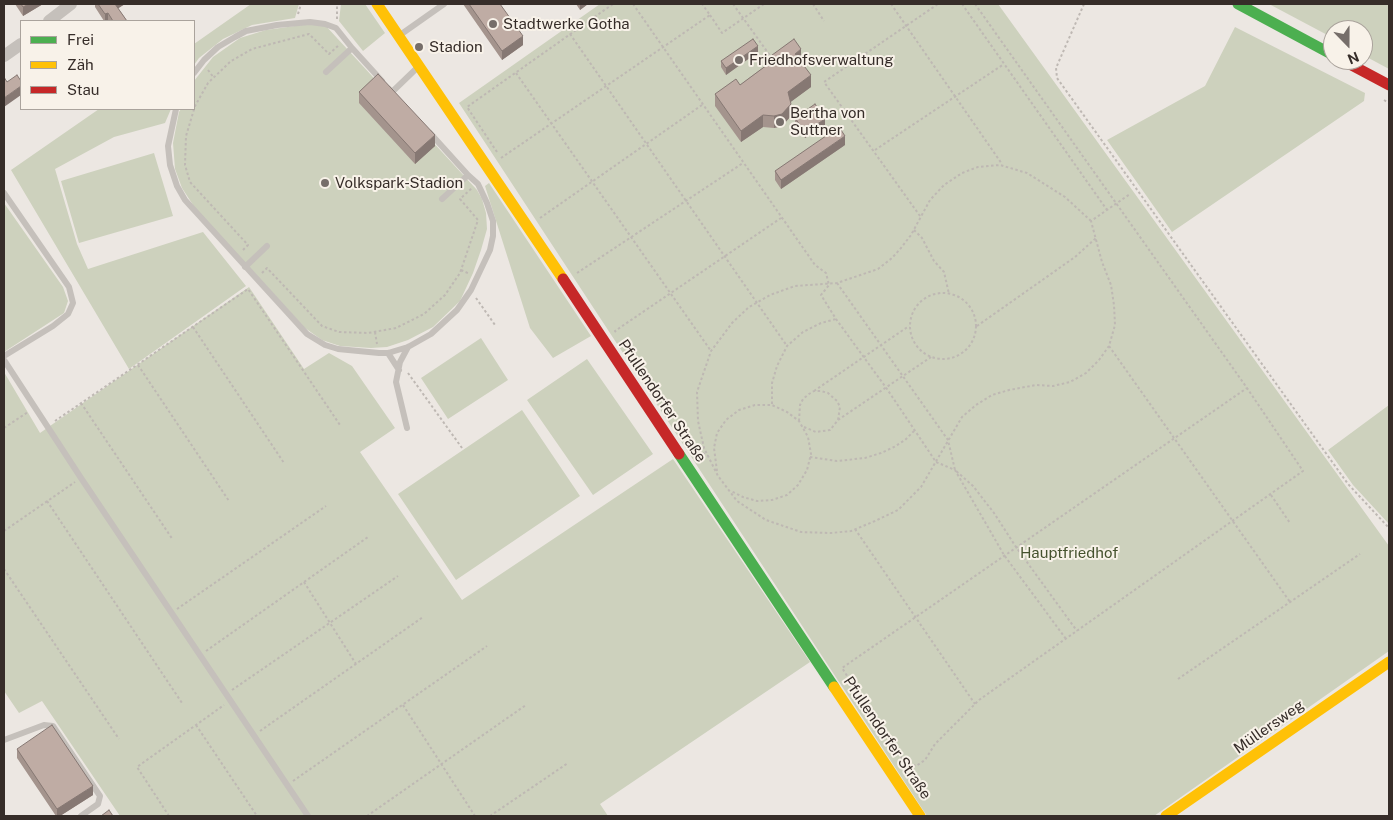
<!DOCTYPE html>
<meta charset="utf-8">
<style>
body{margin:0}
#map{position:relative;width:1393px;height:820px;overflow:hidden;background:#ece7e2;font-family:"Public Sans",sans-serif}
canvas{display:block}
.frame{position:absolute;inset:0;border:5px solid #362d29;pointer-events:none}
.legend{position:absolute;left:20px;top:20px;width:175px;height:90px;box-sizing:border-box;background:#f8f2e9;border:1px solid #aaa39c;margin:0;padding:6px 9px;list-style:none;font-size:15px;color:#362d29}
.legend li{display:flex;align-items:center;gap:10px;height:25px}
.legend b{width:25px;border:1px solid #aaa39c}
.north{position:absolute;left:1323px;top:20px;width:50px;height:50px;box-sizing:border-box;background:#f8f2e9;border:1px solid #aaa39c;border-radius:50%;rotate:158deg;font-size:14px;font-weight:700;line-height:20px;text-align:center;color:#362d29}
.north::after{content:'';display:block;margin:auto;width:18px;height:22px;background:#766e6a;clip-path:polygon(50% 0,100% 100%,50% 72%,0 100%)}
</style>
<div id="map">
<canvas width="1393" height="820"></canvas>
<div class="frame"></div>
<ul class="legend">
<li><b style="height:6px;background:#4caf50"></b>Frei</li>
<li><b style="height:6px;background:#ffc107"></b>Zäh</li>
<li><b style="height:6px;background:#c62828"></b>Stau</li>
</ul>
<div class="north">N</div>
</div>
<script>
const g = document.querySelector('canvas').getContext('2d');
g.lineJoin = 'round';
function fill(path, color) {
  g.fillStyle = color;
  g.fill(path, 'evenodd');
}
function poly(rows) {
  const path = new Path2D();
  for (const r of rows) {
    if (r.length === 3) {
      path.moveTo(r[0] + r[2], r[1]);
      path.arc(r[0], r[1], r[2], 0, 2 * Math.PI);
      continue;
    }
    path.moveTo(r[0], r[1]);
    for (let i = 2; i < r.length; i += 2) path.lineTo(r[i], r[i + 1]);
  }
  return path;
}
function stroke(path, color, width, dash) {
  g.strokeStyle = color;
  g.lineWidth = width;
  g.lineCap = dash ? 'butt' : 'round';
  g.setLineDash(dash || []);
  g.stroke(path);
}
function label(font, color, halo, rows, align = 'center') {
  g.font = font + ' "Public Sans",sans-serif';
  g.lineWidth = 4;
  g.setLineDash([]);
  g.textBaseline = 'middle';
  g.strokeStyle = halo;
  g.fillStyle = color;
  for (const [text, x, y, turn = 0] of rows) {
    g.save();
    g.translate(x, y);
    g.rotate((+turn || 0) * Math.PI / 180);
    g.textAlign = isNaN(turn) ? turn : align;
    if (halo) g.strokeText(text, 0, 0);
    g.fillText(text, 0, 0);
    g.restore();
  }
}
const green = poly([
 [251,4,299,4,295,18,252,25,223,39,199,58,194,65,194,44],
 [341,4,365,4,385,33,363,51,339,21],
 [600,4,998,4,1389,546,1389,651,1154,816,927,816,459,103],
 [1269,4,1389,4,1389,69,1363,55,1363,30,1333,30,1333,38],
 [309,24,325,25,477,190,482,199,486,213,487,229,481,250,473,273,460,301,433,327,408,340,387,347,371,348,340,346,322,340,305,328,195,208,182,188,175,169,173,143,179,112,181,109,194,109,194,81,213,57,240,38,266,30],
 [1235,27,1365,93,1364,101,1172,232,1107,140,1205,86],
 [99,109,171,109,165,123,114,137,55,169,77,244,88,269,203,232,246,286,129,369,11,170],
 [154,153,173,216,79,243,61,181],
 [489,183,591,336,553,358,530,328,485,186],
 [4,203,63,287,68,301,64,313,4,352],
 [249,287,304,369,329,353,352,366,395,428,360,452,462,600,673,459,810,662,600,804,608,816,120,816,42,701,19,713,4,691,4,372,40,433],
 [481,338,508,380,448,419,421,378],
 [587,359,653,454,593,495,527,400],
 [1389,405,1389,524,1353,485,1328,450],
 [522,410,580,496,456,580,398,494]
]);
const path = poly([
 [633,4,815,265,826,273,829,285,821,295,836,319,887,389,936,462,955,470,1004,555,1066,639],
 [733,4,771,57],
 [813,4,824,21],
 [891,4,1002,164],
 [962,4,1107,210],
 [975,4,1247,388,1303,471,979,700,935,744,925,760,916,766,906,762,898,754,842,668,1247,388],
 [1084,4,1056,68,1057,78,1348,484,1389,528],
 [298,14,301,4],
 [710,15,722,33,764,4],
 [337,19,337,4],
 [570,34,787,346],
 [208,70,214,78],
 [516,73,711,351],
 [1384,100,1389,103],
 [875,150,1004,64],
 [497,152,467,107,613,4],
 [501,158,710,15,702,4],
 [920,216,824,82,938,4],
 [540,218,702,105],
 [1091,221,1065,197,1027,173,1000,165,978,167,962,173,944,185,930,200,911,235,901,248,892,258,878,269,837,283,795,286,770,295,749,307,732,323,711,351,697,392,698,421,704,448,718,476,737,501,766,520,801,532,831,533,851,531,875,521,898,510,921,487,962,417,976,405,992,395,1009,390,1036,385,1053,386,1070,382,1086,373,1099,360,1109,346,1115,325,1114,305,1111,285,1102,262,1091,221,1130,194],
 [914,230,922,238,934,261,944,272,949,294],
 [243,250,248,245,190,182,185,165,186,136,195,106,208,83,231,61,252,49,309,34,329,54,339,45],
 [461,270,470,274],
 [262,273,267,268,322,326,339,332,368,333,396,328,424,314,445,295,460,273,478,220,460,199,472,188],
 [577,273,743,163],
 [837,283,948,440,955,470,973,486,994,513,1016,547,1077,631],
 [943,326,33],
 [476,298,495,325],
 [977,326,1075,257,1096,238],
 [193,327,284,463],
 [375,332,377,344],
 [616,332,615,331,781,218],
 [1109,346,1290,602],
 [138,365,229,501],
 [408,373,462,448],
 [814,391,909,326],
 [81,403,173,540],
 [772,404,772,383,777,366,787,346,803,332,821,323,836,319],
 [838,420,931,357],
 [55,421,248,289,340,425],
 [799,421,800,405,803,399,809,394,814,391,821,391,828,393,837,401,840,407,838,420,830,430,816,432,804,427],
 [4,428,28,412],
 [694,448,708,456],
 [810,457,837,461,865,458,881,453,894,447,905,440,914,431],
 [717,471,714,448,717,433,726,420,739,410,755,405,772,405,787,412,799,421,808,437,811,454,807,470,798,485,787,495,772,500,757,501,743,497,731,491],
 [1271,495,1290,523],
 [47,501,182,703],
 [855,529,975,704],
 [4,531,75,482],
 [4,569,119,739],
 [304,582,356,664],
 [177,609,326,506],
 [206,651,368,537],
 [1178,679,1360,554],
 [232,690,398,576],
 [403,705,475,816],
 [196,725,257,816],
 [260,731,423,617],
 [293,781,487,646],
 [169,816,137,767,224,705],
 [367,816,526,705],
 [490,816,568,763]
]);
const lane = poly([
 [400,35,444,4],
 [326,72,352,48,382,81],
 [194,73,204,60,218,47,235,37,246,31,277,25,310,22,325,24,336,28,352,48],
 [389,89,392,92,418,67],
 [176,109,168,146,170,165,177,186,185,200,307,334,325,345,338,349,379,353,388,353,408,347,431,334,457,310,471,290,490,250,493,236,493,221,487,203,478,184,468,175],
 [430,133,468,175,442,199],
 [4,193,69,287,73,303,68,314,53,326,4,356],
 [245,267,267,246],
 [388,353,399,370],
 [4,360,81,478,308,816],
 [407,428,396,382,400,362,408,347],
 [4,740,44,725,53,726,100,796,98,804,81,816]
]);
const street = poly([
 [49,21,71,4],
 [4,56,21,44]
]);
const fast = poly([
 [1238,4,1333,55],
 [679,454,834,687]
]);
const slow = poly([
 [377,4,563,279],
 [834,687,920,816],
 [1166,816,1389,662]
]);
const jam = poly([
 [1342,60,1389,85],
 [563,279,679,454]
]);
const wall = poly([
 [15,4,43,4,23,16],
 [95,4,125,4,118,8,127,21,104,21,95,7],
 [463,4,500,4,523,45,502,60],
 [576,4,588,4,580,10],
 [758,52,726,75,721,67,721,61],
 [768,58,801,61,811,87,790,102,791,116,782,126,774,128,763,127,741,142,715,106,715,94,740,85,768,64],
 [359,92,435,146,415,164,359,103],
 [795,118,825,125,805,138,795,124],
 [845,145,781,189,775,180,775,171],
 [17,749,93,795,60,816,56,816,17,758]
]);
const shadedWall = poly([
 [29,4,43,4,23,16,23,7],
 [114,4,125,4,114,11],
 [580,4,588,4,580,10],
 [108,13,108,21,105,21,105,14],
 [523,36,523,45,502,60,502,51],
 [758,46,758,52,726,75,726,68],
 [801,49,801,61,795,66,795,54],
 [811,75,811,87,788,104,788,92],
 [21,86,21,95,4,107,4,98],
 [791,104,791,116,782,126,774,128,774,116],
 [763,115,763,127,741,142,741,131],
 [825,119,825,125,805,138,805,132],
 [435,135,435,146,415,164,415,153],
 [845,136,845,145,781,189,781,180],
 [93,786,93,795,60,816,57,816,57,809]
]);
const building = poly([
 [21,4,29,4,23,7,21,4],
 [98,4,115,4,127,21,113,21,108,13,105,14,98,4],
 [469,4,500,4,523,36,502,51,469,4],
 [753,39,758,46,726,68,721,61,753,39],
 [794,39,801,49,795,54,811,75,788,92,791,104,782,114,774,116,763,115,741,131,715,94,736,79,740,85,771,62,768,58,794,39],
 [378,74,435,135,415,153,359,92,378,74],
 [17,75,21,81,21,86,4,98,4,77,7,82,17,75],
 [815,104,825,119,805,132,795,118,815,104],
 [839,127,845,136,781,180,775,171,839,127],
 [52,725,93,786,57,809,17,749,52,725],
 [109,810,113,816,101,816,109,810]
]);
const markers = [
 [493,24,5,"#766e6a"],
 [419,47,5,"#766e6a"],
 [739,60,5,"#766e6a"],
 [780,122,5,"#766e6a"],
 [325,183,5,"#766e6a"]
];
const poiNames = [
 ["Stadtwerke Gotha",503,24],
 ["Stadion",429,47],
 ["Friedhofsverwaltung",749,60],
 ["Bertha von",790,113],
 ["Suttner",790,130],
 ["Volkspark-Stadion",335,183]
];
const streetNames = [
 ["Pfullendorfer Straße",662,401,56],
 ["Müllersweg",1269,727,-35],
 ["Pfullendorfer Straße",887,738,56]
];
const parkNames = [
 ["Hauptfriedhof",1069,553]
];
fill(green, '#cdd1bd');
stroke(path, '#beb8b3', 2, [2.5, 2.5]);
stroke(lane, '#c5c0bb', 6);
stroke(street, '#c5c0bb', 12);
stroke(fast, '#4caf50', 11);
stroke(slow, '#ffc107', 11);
stroke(jam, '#c62828', 11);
fill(wall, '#a4948d');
fill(shadedWall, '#867873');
fill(building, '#bfaca4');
stroke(building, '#867873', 1);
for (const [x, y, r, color] of markers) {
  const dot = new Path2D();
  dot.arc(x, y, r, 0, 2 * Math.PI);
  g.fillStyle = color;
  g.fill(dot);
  stroke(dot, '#f8f2e9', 2);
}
label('15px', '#362d29', '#f8f2e9', poiNames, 'left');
label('15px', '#362d29', '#f8f2e9', streetNames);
label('15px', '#45522e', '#f8f2e9', parkNames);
</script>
